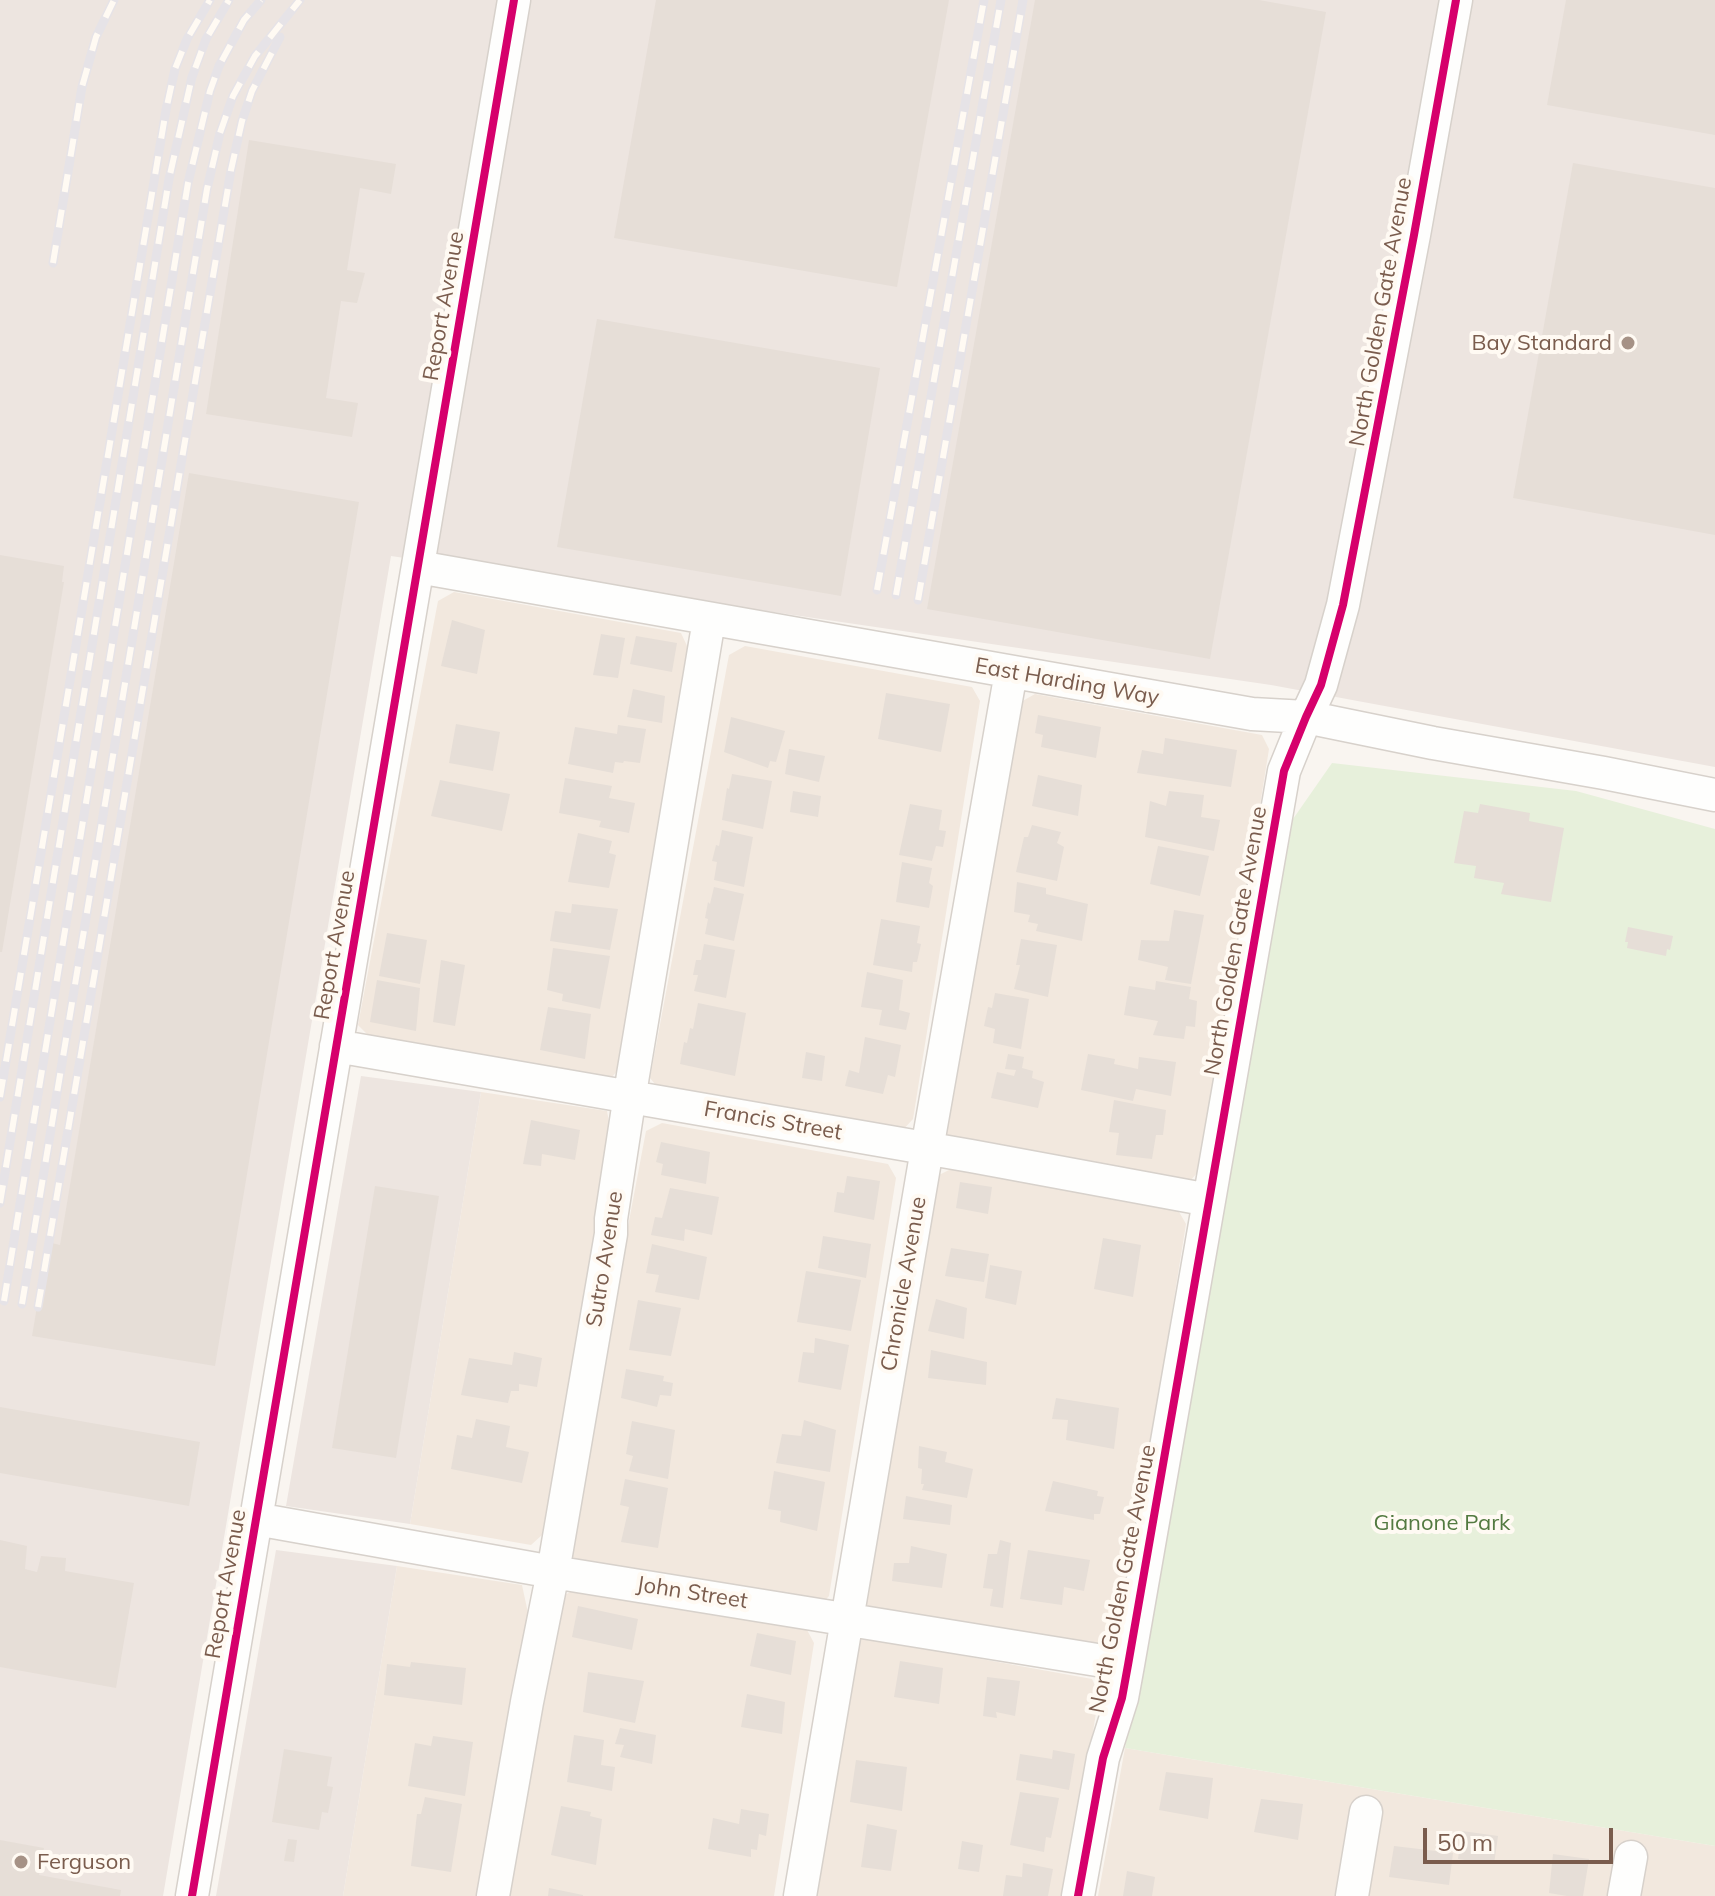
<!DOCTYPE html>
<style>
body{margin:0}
#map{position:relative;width:1715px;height:1896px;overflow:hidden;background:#f9f5f0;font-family:Mulish,sans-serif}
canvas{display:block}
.scale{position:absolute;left:1423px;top:1828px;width:190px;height:36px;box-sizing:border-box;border:4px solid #7a5c4d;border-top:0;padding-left:10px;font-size:24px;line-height:28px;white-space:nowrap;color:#7a5c4d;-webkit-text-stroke:6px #fffaf3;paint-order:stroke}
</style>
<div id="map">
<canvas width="1715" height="1896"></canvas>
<div class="scale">50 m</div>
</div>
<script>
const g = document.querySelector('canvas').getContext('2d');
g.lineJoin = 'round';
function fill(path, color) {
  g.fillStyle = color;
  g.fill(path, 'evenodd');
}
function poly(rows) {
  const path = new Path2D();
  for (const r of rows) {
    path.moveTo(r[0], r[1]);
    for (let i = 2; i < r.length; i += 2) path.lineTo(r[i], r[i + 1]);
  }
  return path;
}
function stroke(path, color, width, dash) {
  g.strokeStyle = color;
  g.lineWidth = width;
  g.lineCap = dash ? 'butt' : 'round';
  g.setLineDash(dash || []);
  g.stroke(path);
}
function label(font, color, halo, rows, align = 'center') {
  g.font = font + ' Mulish,sans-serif';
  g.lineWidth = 8;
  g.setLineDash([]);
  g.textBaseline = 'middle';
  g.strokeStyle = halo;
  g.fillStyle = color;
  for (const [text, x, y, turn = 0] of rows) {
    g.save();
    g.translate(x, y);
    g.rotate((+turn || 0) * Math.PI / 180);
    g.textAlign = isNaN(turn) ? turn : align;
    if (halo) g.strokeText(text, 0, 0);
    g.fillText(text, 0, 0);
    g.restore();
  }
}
const residential = poly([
 [454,592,681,633,688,648,622,1066,610,1079,368,1035,358,1025,438,601],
 [745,646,972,687,980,701,913,1119,901,1132,659,1089,650,1078,729,655],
 [1035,694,1262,735,1269,749,1202,1167,1191,1180,948,1137,939,1126,1019,703],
 [481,1092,607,1111,612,1139,542,1535,531,1545,410,1524],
 [662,1123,888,1164,896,1178,829,1596,817,1609,575,1566,566,1555,646,1131],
 [951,1169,1178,1210,1186,1224,1119,1642,1107,1655,865,1612,855,1601,935,1177],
 [397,1566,522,1585,528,1613,478,1896,343,1896],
 [579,1587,806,1628,814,1643,774,1896,507,1896,563,1596],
 [865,1638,1092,1679,1099,1694,1067,1896,802,1896,849,1647],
 [1125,1748,1715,1846,1715,1896,1098,1896]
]);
const industrial = poly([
 [0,0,1715,0,1715,767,1271,685,391,556,163,1896,0,1896],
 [361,1076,481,1092,410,1524,286,1506],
 [276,1550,397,1566,343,1896,216,1896]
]);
const green = poly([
 [1332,763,1576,791,1715,829,1715,1846,1125,1748,1293,819]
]);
const building = poly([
 [656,0,949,0,897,287,614,238],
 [1035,0,1259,0,1326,12,1210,659,927,609],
 [1566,0,1715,0,1715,135,1547,105],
 [249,140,396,164,391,194,360,188,347,270,365,273,357,303,341,301,326,398,358,403,352,437,206,414],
 [1573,163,1715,188,1715,535,1513,498],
 [597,319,880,368,841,596,557,547],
 [189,473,359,502,215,1366,32,1336,48,1242,60,1245],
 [0,555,64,566,62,582,64,582,2,952,0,952],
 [452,620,485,630,477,674,441,666],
 [601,634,625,638,618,678,593,675],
 [636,636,677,643,672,672,630,664],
 [633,689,665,696,662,723,627,717],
 [886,693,950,704,941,752,878,739],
 [1038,715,1101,727,1096,758,1041,747,1043,735,1035,733],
 [731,717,785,731,776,762,770,761,768,768,724,752],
 [456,724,500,732,493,771,449,763],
 [618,725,646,729,640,763,624,761,623,763,615,762,613,773,568,764,575,727,617,734],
 [1165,738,1237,750,1231,787,1137,773,1142,750,1163,754],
 [789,749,825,756,819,782,785,774],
 [732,774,772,781,763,829,722,820,727,788,729,789],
 [1038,775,1082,785,1078,816,1032,806],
 [565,778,612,786,609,798,635,803,629,833,599,827,601,821,559,813],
 [440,780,510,794,502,831,431,816],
 [793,791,821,796,818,817,790,812],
 [1169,791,1204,795,1201,817,1220,820,1214,851,1145,837,1150,801,1166,806],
 [910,804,942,810,939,830,946,831,943,847,936,846,932,861,899,855],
 [1480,804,1530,813,1529,821,1564,828,1551,902,1501,894,1504,883,1474,878,1476,866,1454,863,1464,811,1478,813],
 [1032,825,1061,832,1057,843,1064,847,1057,881,1016,872,1024,837,1028,837],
 [722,830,753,837,744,887,714,880,717,862,712,861,716,845,719,846],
 [578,833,612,841,609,853,616,855,609,888,568,882],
 [1158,846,1209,856,1200,896,1150,884],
 [902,862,932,868,929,883,933,886,929,908,896,902],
 [1017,882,1046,888,1046,894,1088,904,1082,941,1036,931,1038,924,1028,922,1030,915,1014,912],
 [714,887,744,894,734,941,705,934,708,919,705,918,708,902,710,904],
 [572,904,618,909,610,950,550,941,555,911,571,913],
 [1174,910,1204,915,1191,984,1165,980,1168,967,1138,960,1141,940,1169,941],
 [881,919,920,926,917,943,921,944,917,962,913,962,912,972,873,965],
 [1628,927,1673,936,1670,950,1667,949,1666,956,1627,948,1628,942,1625,942],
 [387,933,427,940,420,984,379,976],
 [1021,939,1057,945,1048,997,1014,989,1020,965,1016,965],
 [704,944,735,950,726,998,694,991,698,975,693,975,696,960,701,960],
 [553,948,610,956,600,1009,562,1001,563,994,547,990],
 [441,960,465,965,455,1026,433,1022],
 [867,972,903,980,899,1010,910,1013,906,1030,879,1025,882,1010,861,1007],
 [377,980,420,988,416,1031,370,1022],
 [1156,981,1191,987,1189,999,1197,1001,1195,1027,1186,1026,1184,1039,1153,1035,1158,1021,1124,1015,1129,986,1155,990],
 [995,993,1029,999,1021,1049,993,1043,995,1029,984,1026,988,1007,992,1008],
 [698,1003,746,1013,735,1076,680,1064,684,1042,687,1043,690,1028,693,1029],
 [548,1007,591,1014,585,1059,540,1050],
 [865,1037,901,1045,895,1077,888,1075,883,1094,845,1086,849,1070,859,1073],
 [806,1052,825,1056,822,1081,802,1078],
 [1008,1054,1024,1057,1022,1068,1033,1071,1032,1078,1044,1082,1038,1108,991,1098,997,1072,1014,1076,1016,1070,1005,1069],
 [1088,1054,1115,1059,1114,1064,1138,1069,1139,1057,1176,1062,1171,1096,1136,1089,1133,1101,1081,1090],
 [1114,1100,1166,1110,1163,1135,1156,1135,1152,1159,1116,1155,1119,1133,1109,1132],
 [531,1120,580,1130,575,1160,542,1154,541,1166,523,1164],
 [661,1142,710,1152,706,1184,661,1175,663,1164,656,1162],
 [847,1176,880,1181,874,1220,834,1212,837,1192,844,1193],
 [960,1182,992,1187,988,1214,956,1208],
 [375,1186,439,1196,396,1458,332,1448],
 [670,1188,719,1197,712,1235,685,1229,684,1241,651,1235,655,1217,662,1218],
 [823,1236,871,1244,866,1278,818,1268],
 [1103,1238,1141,1245,1133,1297,1094,1289],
 [652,1244,707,1257,699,1300,655,1292,659,1275,646,1273],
 [951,1248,989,1254,984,1282,945,1276],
 [990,1265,1022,1271,1016,1305,985,1298],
 [806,1271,861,1280,851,1331,797,1322],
 [936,1299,967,1308,964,1339,928,1331],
 [638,1300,681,1308,671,1356,629,1350],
 [815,1338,849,1345,841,1390,798,1382,803,1352,814,1353],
 [931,1350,987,1362,986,1385,928,1378],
 [514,1352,542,1358,537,1387,519,1384,519,1391,511,1391,508,1403,461,1395,469,1358,512,1365],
 [626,1369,664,1376,663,1381,673,1383,671,1396,660,1395,657,1407,621,1398],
 [1056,1398,1119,1408,1114,1449,1066,1440,1068,1420,1052,1419],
 [0,1407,200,1442,189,1506,0,1473],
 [476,1419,510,1426,506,1447,529,1452,522,1483,451,1469,457,1435,472,1438],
 [804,1420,836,1430,830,1472,776,1463,782,1434,801,1436],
 [632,1421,675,1430,668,1479,629,1471,633,1456,626,1454],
 [919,1446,947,1452,945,1462,973,1469,967,1498,922,1490,924,1484,921,1484,922,1469,918,1468],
 [774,1471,825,1482,817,1531,780,1522,781,1511,768,1509],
 [625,1479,668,1488,658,1548,621,1542,629,1507,620,1505],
 [1053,1481,1098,1491,1097,1496,1104,1497,1100,1514,1094,1514,1094,1520,1045,1511],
 [906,1496,952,1505,950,1525,903,1519],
 [0,1540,27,1546,25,1569,37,1572,41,1556,66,1558,65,1571,134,1583,116,1688,0,1667],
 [1000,1540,1011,1543,1003,1608,990,1606,993,1589,983,1588,988,1554,997,1554],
 [911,1546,947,1554,942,1588,892,1581,894,1563,909,1563],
 [1028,1550,1090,1560,1084,1591,1064,1587,1062,1605,1020,1599],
 [578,1606,638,1619,632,1650,572,1637],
 [757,1633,796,1641,791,1675,750,1666],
 [900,1661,943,1668,939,1704,894,1697],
 [411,1662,466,1668,462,1705,384,1695,387,1664,410,1667],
 [588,1672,644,1681,635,1723,583,1712],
 [987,1677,1020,1681,1015,1716,996,1712,997,1718,983,1716],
 [747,1694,785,1702,782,1734,741,1727],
 [620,1728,656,1735,652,1764,620,1757,624,1745,615,1744],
 [574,1735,604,1740,601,1765,615,1767,612,1791,567,1782],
 [433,1736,473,1742,465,1796,408,1786,415,1743,431,1746],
 [284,1749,332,1757,327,1786,333,1787,328,1813,322,1812,319,1830,272,1822],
 [1053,1750,1075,1754,1069,1790,1016,1780,1020,1754,1052,1759],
 [856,1760,907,1767,902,1811,850,1802],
 [1166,1772,1213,1778,1208,1819,1159,1810],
 [1020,1792,1059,1798,1051,1838,1046,1837,1044,1852,1010,1845],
 [425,1797,462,1804,451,1872,411,1866,417,1814,421,1814],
 [1261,1799,1303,1804,1298,1840,1254,1832],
 [561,1806,591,1812,590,1816,602,1819,596,1865,551,1855],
 [741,1809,769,1814,766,1836,759,1834,757,1850,751,1849,751,1857,708,1849,713,1818,739,1824],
 [867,1824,897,1830,891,1871,861,1867],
 [1462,1831,1498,1836,1494,1864,1458,1859],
 [288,1839,297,1840,294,1862,284,1861],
 [0,1840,44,1848,39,1875,121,1890,120,1896,0,1896],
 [962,1841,983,1845,979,1872,958,1869],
 [1394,1846,1453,1853,1449,1885,1389,1877],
 [1553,1854,1589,1859,1583,1896,1567,1896,1549,1893],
 [1023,1863,1053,1869,1048,1896,1003,1896,1006,1875,1022,1877],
 [1127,1871,1155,1877,1152,1896,1123,1896],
 [549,1888,583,1895,583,1896,548,1896]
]);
const minor = poly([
 [418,567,1252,714,1306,717,1433,743,1604,773,1715,795],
 [336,1046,971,1156,1209,1200],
 [256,1519,553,1572,1128,1665],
 [192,1896,514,0],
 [493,1896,527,1702,553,1572,611,1234,611,1219,633,1075,709,620],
 [800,1896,927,1149,1011,672],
 [1078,1896,1103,1758,1122,1698,1128,1665,1284,771,1306,717,1321,685,1343,605,1414,235,1456,0],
 [1352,1896,1366,1812],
 [1624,1896,1631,1857]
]);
const rail = poly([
 [53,263,82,87,96,37,114,0],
 [877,590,984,0],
 [896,595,1001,0],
 [918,600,1023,0],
 [0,1097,166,110,175,69,187,39,210,0],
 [0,1203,169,179,192,77,206,39,229,0],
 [4,1301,188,183,210,91,219,66,244,20,261,0],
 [22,1304,207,189,220,133,233,96,255,56,300,0],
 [38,1307,231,170,242,121,252,91,280,37]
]);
const cycleway = poly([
 [192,1896,514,0],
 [1078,1896,1103,1758,1122,1698,1128,1665,1284,771,1306,717,1321,685,1343,605,1414,235,1456,0]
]);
const markers = [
 [1628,343,8,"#a69286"],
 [21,1862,8,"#a69286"]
];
const streetNames = [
 ["Report Avenue",444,306,-80],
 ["North Golden Gate Avenue",1381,312,-80],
 ["East Harding Way",1067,682,10],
 ["North Golden Gate Avenue",1236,941,-80],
 ["Report Avenue",335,945,-80],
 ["Francis Street",773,1121,10],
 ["Sutro Avenue",605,1259,-81],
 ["Chronicle Avenue",904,1284,-80],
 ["North Golden Gate Avenue",1123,1579,-79],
 ["Report Avenue",226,1584,-80],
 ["John Street",692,1593,9]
];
const poiNames = [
 ["Bay Standard",1612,343],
 ["Ferguson",37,1862,"left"]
];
const parkNames = [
 ["Gianone Park",1442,1523]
];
fill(residential, '#f2e8de');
fill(industrial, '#ede5e0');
fill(green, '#e7f0db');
fill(building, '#e6ded7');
stroke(minor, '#d7d1cb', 35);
stroke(minor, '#fefefd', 32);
stroke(rail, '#e6e3e7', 9);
stroke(rail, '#fffaf3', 6, [18]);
stroke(cycleway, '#d6006c', 8);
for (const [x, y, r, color] of markers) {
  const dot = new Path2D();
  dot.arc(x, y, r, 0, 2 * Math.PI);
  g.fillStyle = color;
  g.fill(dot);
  stroke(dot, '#fffaf3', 3);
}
label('22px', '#7a5c4d', '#fffaf3', streetNames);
label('22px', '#7a5c4d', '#fffaf3', poiNames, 'right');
label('22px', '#537a41', '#fffaf3', parkNames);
</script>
